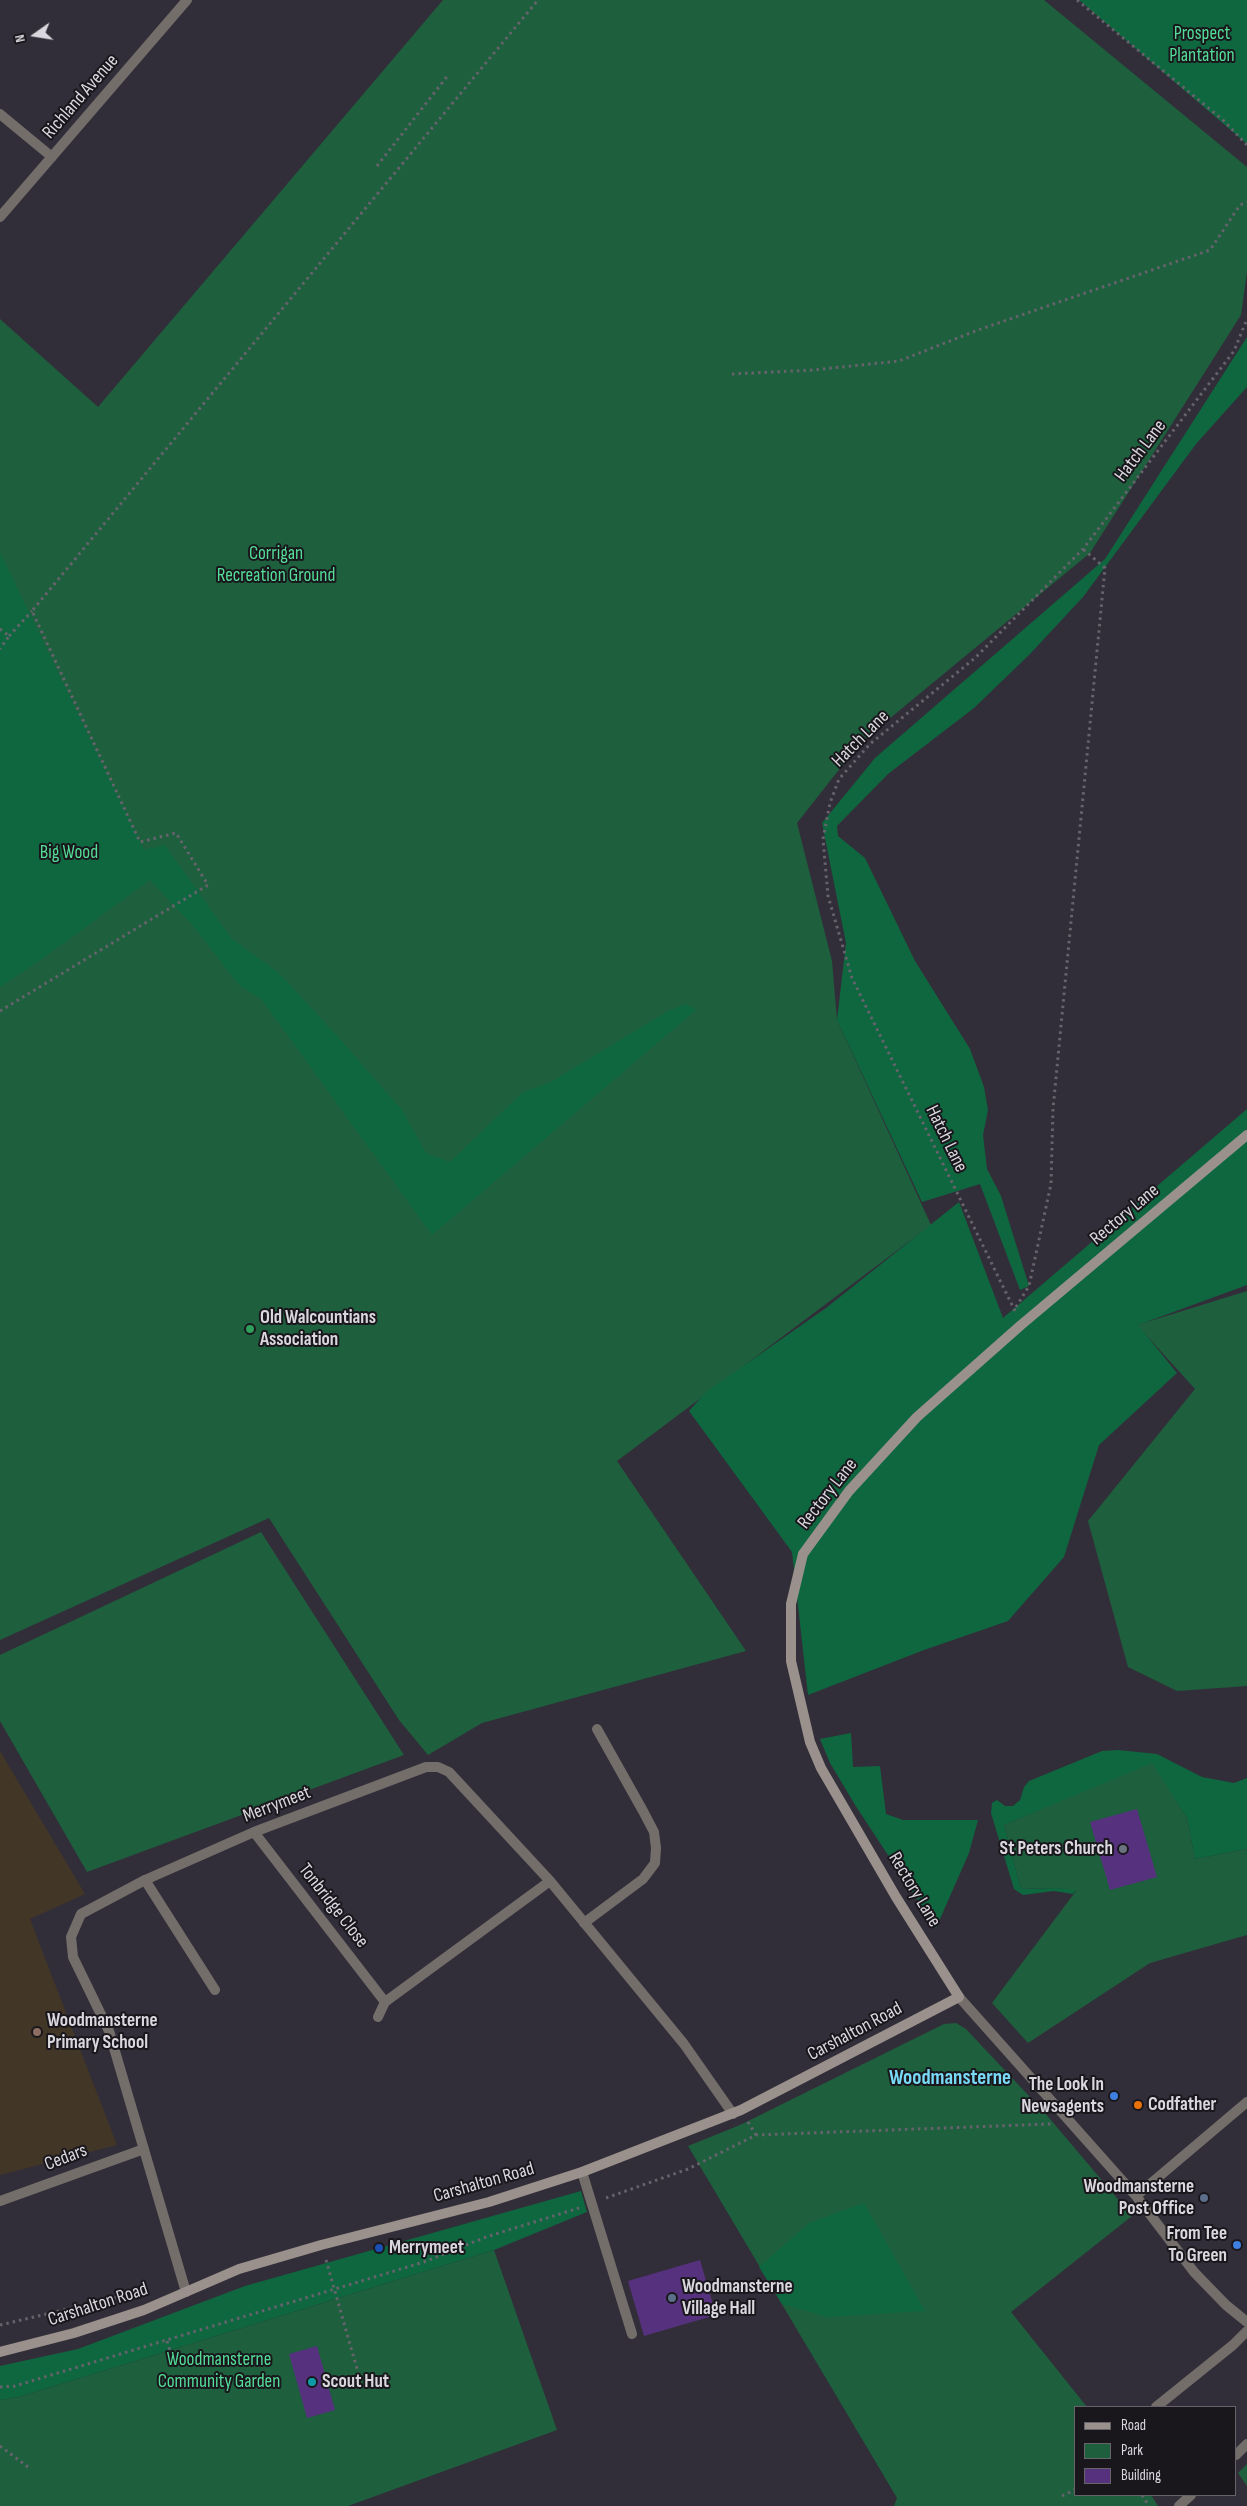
<!DOCTYPE html>
<style>
body{margin:0}
#map{position:relative;width:1247px;height:2506px;overflow:hidden;background:#322e39;font-family:"Sofia Sans Condensed",sans-serif}
canvas{display:block}
.legend{position:absolute;left:1074px;top:2406px;width:162px;height:90px;box-sizing:border-box;background:#19171c;border:1px solid #66646a;margin:0;padding:6px 9px;list-style:none;font-size:15px;color:#dad8de}
.legend li{display:flex;align-items:center;gap:10px;height:25px}
.legend b{width:25px;border:1px solid #66646a}
.north{position:absolute;left:10px;top:10px;width:50px;height:50px;-webkit-text-stroke:4px #19171c;paint-order:stroke;rotate:257deg;font-size:14px;font-weight:700;line-height:20px;text-align:center;color:#dad8de}
.north::after{content:'';display:block;margin:auto;width:18px;height:22px;background:#dad8de;clip-path:polygon(50% 0,100% 100%,50% 72%,0 100%)}
</style>
<div id="map">
<canvas width="1247" height="2506"></canvas>
<ul class="legend">
<li><b style="height:6px;background:#9a918c"></b>Road</li>
<li><b style="height:14px;background:#1e5f3e"></b>Park</li>
<li><b style="height:14px;background:#56317d"></b>Building</li>
</ul>
<div class="north">N</div>
</div>
<script>
const g = document.querySelector('canvas').getContext('2d');
g.lineJoin = 'round';
function fill(path, color) {
  g.fillStyle = color;
  g.fill(path, 'evenodd');
}
function poly(rows) {
  const path = new Path2D();
  for (const r of rows) {
    path.moveTo(r[0], r[1]);
    for (let i = 2; i < r.length; i += 2) path.lineTo(r[i], r[i + 1]);
  }
  return path;
}
function stroke(path, color, width, dash) {
  g.strokeStyle = color;
  g.lineWidth = width;
  g.lineCap = dash ? 'butt' : 'round';
  g.setLineDash(dash || []);
  g.stroke(path);
}
function label(font, color, halo, rows, align = 'center') {
  g.font = font + ' "Sofia Sans Condensed",sans-serif';
  g.lineWidth = 4;
  g.setLineDash([]);
  g.textBaseline = 'middle';
  g.strokeStyle = halo;
  g.fillStyle = color;
  for (const [text, x, y, turn = 0] of rows) {
    g.save();
    g.translate(x, y);
    g.rotate((+turn || 0) * Math.PI / 180);
    g.textAlign = isNaN(turn) ? turn : align;
    if (halo) g.strokeText(text, 0, 0);
    g.fillText(text, 0, 0);
    g.restore();
  }
}
const education = poly([
 [0,1751,85,1894,30,1919,117,2145,0,2175]
]);
const green = poly([
 [443,0,1044,0,1247,167,1247,272,1241,315,1090,553,860,743,797,823,832,961,837,1020,931,1225,617,1461,746,1651,482,1723,428,1755,399,1720,269,1518,0,1640,0,319,98,407],
 [1247,1291,1247,1686,1177,1691,1128,1667,1088,1521,1195,1389,1137,1325],
 [261,1532,404,1755,87,1872,0,1721,0,1655],
 [1152,1762,1187,1818,1195,1859,1247,1849,1247,1935,1150,1963,1028,2043,992,2003,1076,1891,1057,1888,1021,1889,1004,1825],
 [956,2023,966,2029,1045,2113,1132,2216,1011,2312,1087,2407,1076,2407,1076,2495,1151,2495,1158,2506,894,2506,897,2498,688,2146,740,2125,944,2024],
 [494,2250,557,2430,348,2506,0,2506,0,2400,19,2397],
 [1247,2464,1247,2486,1238,2473]
]);
const forest = poly([
 [1079,0,1247,0,1247,144],
 [1247,337,1247,387,1196,444,1083,597,1030,654,974,708,888,774,837,826,838,836,865,858,915,961,970,1049,984,1087,988,1110,983,1135,987,1169,1001,1196,1029,1286,1020,1290,980,1184,922,1202,837,1020,846,943,822,823,875,758,1105,559],
 [0,552,144,850,165,845,231,938,279,973,339,1038,402,1110,426,1153,450,1162,522,1093,551,1082,668,1011,686,1004,696,1010,432,1235,262,1000,238,984,194,927,150,880,42,959,0,987],
 [1247,1109,1247,1285,1138,1325,1177,1373,1099,1445,1064,1557,1008,1621,924,1650,808,1695,792,1552,689,1411,706,1392,826,1308,959,1202,1003,1318],
 [851,1733,853,1767,880,1766,886,1814,903,1820,978,1820,969,1853,936,1928,857,1808,830,1763,820,1739],
 [1118,1750,1157,1754,1202,1777,1234,1783,1247,1778,1247,1849,1195,1859,1187,1818,1152,1763,1004,1825,1021,1889,1057,1888,1076,1890,1073,1894,1054,1891,1023,1895,1014,1889,991,1813,992,1803,997,1800,1005,1806,1013,1806,1020,1800,1024,1787,1029,1781,1102,1751],
 [581,2191,587,2212,494,2250,19,2397,0,2400,0,2366,78,2349,245,2286],
 [864,2203,925,2311,828,2317,782,2304,759,2267,809,2223]
]);
const building = poly([
 [1137,1809,1157,1877,1110,1890,1090,1822],
 [700,2260,716,2315,644,2336,628,2281],
 [317,2346,335,2410,307,2418,289,2354]
]);
const path = poly([
 [1077,0,1223,120,1247,145],
 [377,166,449,74],
 [732,374,813,370,899,361,978,330,1210,250,1240,205,1247,202],
 [0,629,9,636,0,649],
 [9,636,32,611],
 [0,1011,208,885,176,833,140,842,32,611,538,0],
 [1016,1307,1029,1286,1051,1184,1053,1109,1105,568,1083,549],
 [1015,1311,852,978,828,896,823,839,830,803,839,779,870,744,975,658,1083,549,1234,351,1247,319],
 [748,2122,756,2135],
 [606,2198,688,2169,756,2135,1051,2124],
 [326,2260,361,2383],
 [0,2325,148,2290],
 [167,2341,170,2351],
 [0,2387,15,2386,424,2262,486,2237,579,2208],
 [0,2446,28,2467],
 [1142,2495,1149,2506],
 [1062,2496,1076,2489]
]);
const lane = poly([
 [145,1880,215,1990],
 [584,1923,643,1879,655,1863,656,1848,654,1832,643,1811,597,1729],
 [582,2172,632,2334],
 [1156,2407,1233,2345,1247,2331],
 [1236,2455,1247,2444],
 [1179,2506,1191,2495]
]);
const street = poly([
 [0,114,52,157],
 [0,217,187,0],
 [254,1832,385,2002,550,1881],
 [959,1997,1136,2196,1194,2272,1226,2305,1247,2322],
 [378,2017,385,2002],
 [1136,2196,1247,2102],
 [0,2201,144,2149],
 [186,2292,109,2031,73,1957,71,1937,81,1914,145,1880,254,1832,426,1767,438,1767,449,1772,550,1881,684,2044,733,2114]
]);
const secondary = poly([
 [0,2352,74,2333,144,2310,239,2269,321,2245,489,2202,582,2172,741,2110,959,1997,896,1897,821,1768,810,1742,791,1661,791,1604,803,1554,849,1491,917,1417,1021,1325,1247,1135]
]);
const markers = [
 [250,1329,5,"#2e9e5b"],
 [1123,1849,5,"#6b7280"],
 [37,2032,5,"#8d6e63"],
 [1114,2096,5,"#3f7fe0"],
 [1138,2105,5,"#e8710a"],
 [1204,2198,5,"#5c6f8a"],
 [1237,2245,5,"#3f7fe0"],
 [379,2248,5,"#1a4fb4"],
 [672,2298,5,"#5c6f8a"],
 [312,2382,5,"#0f9aa8"]
];
const parkNames = [
 ["Prospect",1202,34],
 ["Plantation",1202,56],
 ["Corrigan",276,554],
 ["Recreation Ground",276,576],
 ["Big Wood",69,853],
 ["Woodmansterne",219,2360],
 ["Community Garden",219,2382]
];
const streetNames = [
 ["Richland Avenue",81,97,-49],
 ["Hatch Lane",1141,451,-53],
 ["Hatch Lane",861,739,-45],
 ["Hatch Lane",946,1139,64],
 ["Rectory Lane",1125,1215,-40],
 ["Rectory Lane",828,1494,-52],
 ["Merrymeet",277,1805,-21],
 ["Rectory Lane",914,1890,59],
 ["Tonbridge Close",333,1906,52],
 ["Carshalton Road",855,2032,-28],
 ["Cedars",66,2158,-21],
 ["Carshalton Road",484,2183,-16],
 ["Carshalton Road",98,2305,-18]
];
const poiNames = [
 ["Old Walcountians",260,1318],
 ["Association",260,1340],
 ["St Peters Church",1113,1849,"right"],
 ["Woodmansterne",47,2021],
 ["Primary School",47,2043],
 ["The Look In",1104,2085,"right"],
 ["Newsagents",1104,2107,"right"],
 ["Codfather",1148,2105],
 ["Woodmansterne",1194,2187,"right"],
 ["Post Office",1194,2209,"right"],
 ["From Tee",1227,2234,"right"],
 ["To Green",1227,2256,"right"],
 ["Merrymeet",389,2248],
 ["Woodmansterne",682,2287],
 ["Village Hall",682,2309],
 ["Scout Hut",322,2382]
];
const quarterNames = [
 ["Woodmansterne",950,2079]
];
fill(education, '#423627');
fill(green, '#1e5f3e');
fill(forest, '#0f6740');
fill(building, '#56317d');
stroke(path, '#67636d', 3, [2.5, 4]);
stroke(lane, '#746e6b', 10);
stroke(street, '#746e6b', 10);
stroke(secondary, '#9a918c', 10);
for (const [x, y, r, color] of markers) {
  const dot = new Path2D();
  dot.arc(x, y, r, 0, 2 * Math.PI);
  g.fillStyle = color;
  g.fill(dot);
  stroke(dot, '#19171c', 2);
}
label('19px', '#54dd98', '#19171c', parkNames);
label('19px', '#dad8de', '#19171c', streetNames);
label('bold 19px', '#dad8de', '#19171c', poiNames, 'left');
label('bold 21px', '#79daf7', '#19171c', quarterNames);
</script>
